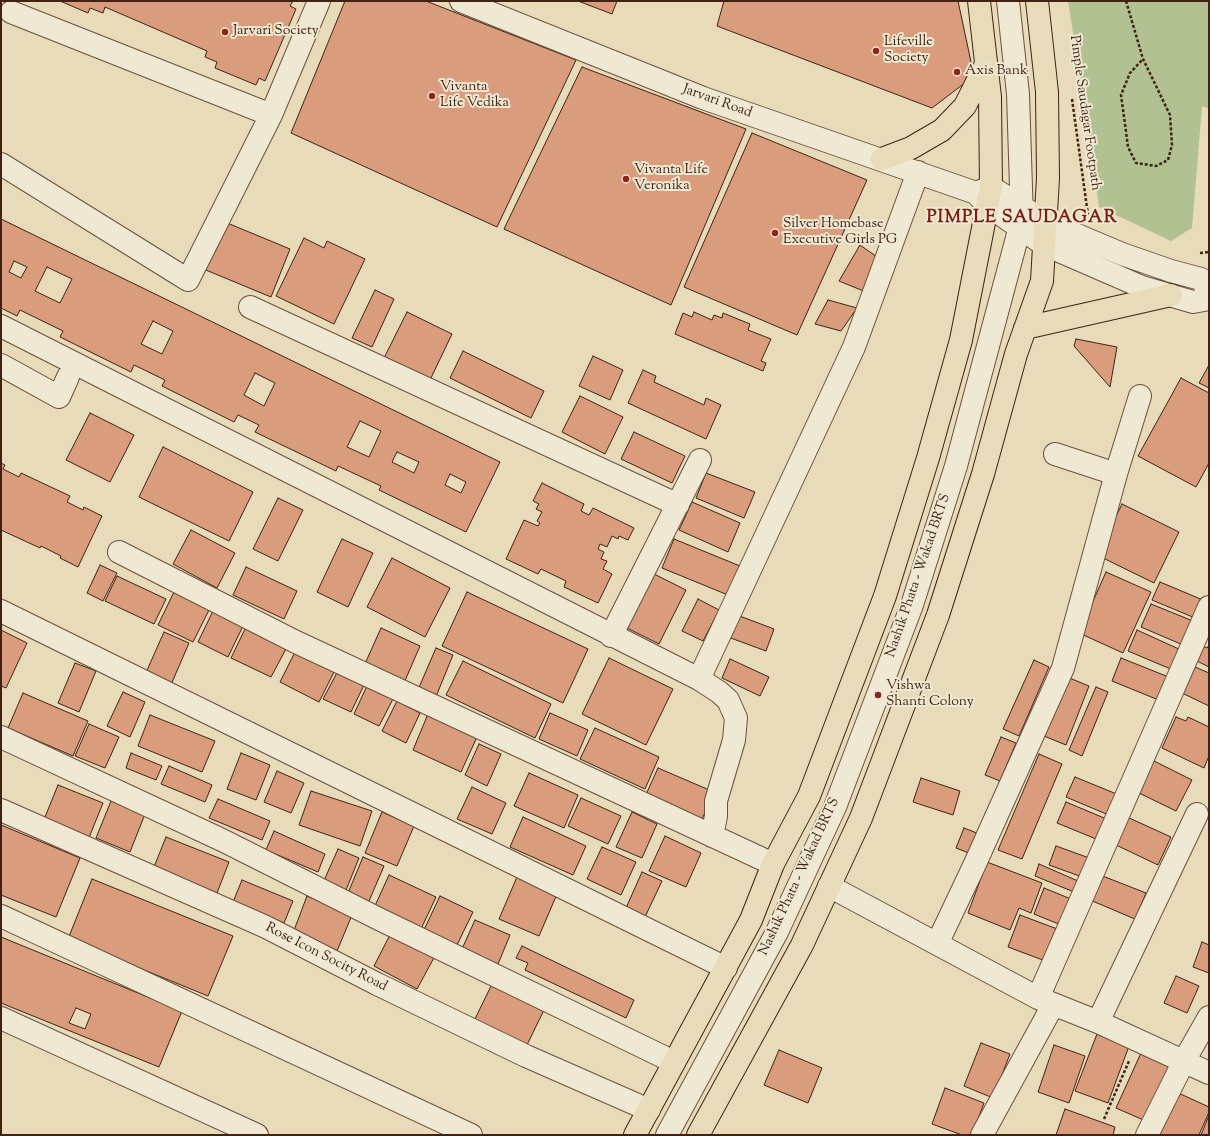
<!DOCTYPE html>
<style>
body{margin:0}
#map{position:relative;width:1210px;height:1136px;overflow:hidden;background:#e7dbb9;font-family:"Sorts Mill Goudy",serif}
canvas{display:block}
.frame{position:absolute;inset:0;border:2px solid #402112;pointer-events:none}
</style>
<div id="map">
<canvas width="1210" height="1136"></canvas>
<div class="frame"></div>
</div>
<script>
const g = document.querySelector('canvas').getContext('2d');
g.lineJoin = 'round';
function fill(path, color) {
  g.fillStyle = color;
  g.fill(path, 'evenodd');
}
function poly(rows) {
  const path = new Path2D();
  for (const r of rows) {
    path.moveTo(r[0], r[1]);
    for (let i = 2; i < r.length; i += 2) path.lineTo(r[i], r[i + 1]);
  }
  return path;
}
function stroke(path, color, width, dash) {
  g.strokeStyle = color;
  g.lineWidth = width;
  g.lineCap = dash ? 'butt' : 'round';
  g.setLineDash(dash || []);
  g.stroke(path);
}
function label(font, color, halo, rows, align = 'center') {
  g.font = font + ' "Sorts Mill Goudy",serif';
  g.lineWidth = 4;
  g.setLineDash([]);
  g.textBaseline = 'middle';
  g.strokeStyle = halo;
  g.fillStyle = color;
  for (const [text, x, y, turn = 0] of rows) {
    g.save();
    g.translate(x, y);
    g.rotate((+turn || 0) * Math.PI / 180);
    g.textAlign = isNaN(turn) ? turn : align;
    if (halo) g.strokeText(text, 0, 0);
    g.fillText(text, 0, 0);
    g.restore();
  }
}
const green = poly([
 [1068,1,1209,1,1209,109,1202,106,1192,228,1171,241,1099,207,1091,147]
]);
const building = poly([
 [60,1,293,1,290,6,296,9,265,81,259,78,256,85,215,68,217,62,205,57,207,51,105,7,103,13,90,8,88,13,60,1],
 [345,1,426,1,576,60,497,227,291,133,345,1],
 [578,1,617,1,612,14,578,1],
 [724,1,958,1,974,76,932,108,717,26,724,1],
 [582,67,746,129,671,305,504,229,582,67],
 [752,133,867,180,797,335,684,287,752,133],
 [1,219,500,462,466,532,379,490,381,486,338,466,336,471,255,432,259,425,238,415,234,422,162,386,165,380,134,365,131,372,60,337,63,331,20,310,17,316,1,308,1,219],
 [14,261,27,267,21,278,9,272,14,261],
 [47,267,72,279,60,303,35,291,47,267],
 [153,321,173,331,162,354,141,344,153,321],
 [255,373,275,383,264,406,244,395,255,373],
 [360,421,381,431,369,457,347,447,360,421],
 [397,452,419,462,414,473,392,462,397,452],
 [450,474,466,482,461,493,445,485,450,474],
 [220,220,290,249,271,297,201,268,220,220],
 [304,238,324,248,327,241,365,259,334,324,276,296,304,238],
 [860,245,880,259,866,292,839,281,860,245],
 [375,290,394,299,372,347,352,338,375,290],
 [828,300,857,308,841,331,815,324,828,300],
 [407,312,452,334,430,380,384,358,407,312],
 [694,312,712,320,714,315,722,318,723,313,750,324,748,330,771,339,761,361,766,363,763,371,675,334,683,313,692,317,694,312],
 [1076,339,1117,347,1110,387,1074,346,1076,339],
 [463,351,544,391,531,418,450,378,463,351],
 [593,356,623,370,610,400,579,386,593,356],
 [1209,365,1209,388,1199,383,1209,365],
 [643,370,656,376,654,382,704,405,706,398,721,405,706,439,628,403,643,370],
 [1181,378,1209,393,1209,463,1196,487,1138,456,1181,378],
 [580,396,623,417,605,454,562,432,580,396],
 [90,413,134,435,110,482,66,460,90,413],
 [634,432,685,456,672,483,621,459,634,432],
 [163,447,253,492,229,541,139,497,163,447],
 [1,463,5,465,3,469,19,477,21,473,70,496,67,502,83,510,84,507,102,516,78,567,60,558,61,556,41,546,40,548,1,530,1,463],
 [706,473,755,492,744,518,696,498,706,473],
 [542,483,584,504,581,511,589,515,593,508,634,528,628,540,619,536,618,539,612,536,607,547,600,544,598,549,604,552,601,559,607,561,603,569,612,574,598,603,564,587,566,581,541,569,538,574,506,559,524,520,538,526,540,523,537,521,542,512,536,509,539,504,533,501,542,483],
 [278,498,303,510,278,561,253,549,278,498],
 [692,502,740,523,728,552,679,530,692,502],
 [1122,504,1179,532,1154,583,1097,555,1122,504],
 [191,530,235,553,217,588,173,564,191,530],
 [342,539,373,553,348,607,317,592,342,539],
 [674,539,740,566,728,595,662,568,674,539],
 [392,558,450,588,425,637,367,607,392,558],
 [100,565,117,573,103,601,87,593,100,565],
 [246,567,297,591,284,619,233,595,246,567],
 [1106,572,1151,592,1123,653,1079,633,1106,572],
 [652,573,686,590,659,644,625,627,652,573],
 [117,576,166,599,154,624,105,601,117,576],
 [1160,582,1203,600,1195,618,1152,600,1160,582],
 [175,590,210,608,193,642,158,625,175,590],
 [467,592,588,649,563,703,442,646,467,592],
 [698,599,719,610,703,641,682,631,698,599],
 [1151,604,1193,621,1183,645,1141,627,1151,604],
 [213,611,243,626,228,657,198,642,213,611],
 [737,615,774,629,766,651,728,637,737,615],
 [246,627,287,647,271,677,231,658,246,627],
 [381,628,420,646,404,683,364,666,381,628],
 [1,630,27,643,6,688,1,686,1,630],
 [1137,630,1181,650,1173,670,1128,651,1137,630],
 [164,632,189,643,170,687,144,677,164,632],
 [1200,645,1207,648,1209,645,1209,667,1193,659,1200,645],
 [436,648,453,655,435,699,417,692,436,648],
 [295,652,334,672,319,702,280,682,295,652],
 [609,658,673,689,646,745,582,714,609,658],
 [1121,658,1171,678,1161,701,1112,681,1121,658],
 [730,659,769,677,760,696,722,678,730,659],
 [1034,660,1049,667,1019,736,1003,729,1034,660],
 [463,661,551,704,535,738,446,695,463,661],
 [75,663,96,671,79,712,58,703,75,663],
 [1195,667,1209,673,1209,706,1182,693,1195,667],
 [339,669,365,683,351,712,323,699,339,669],
 [1067,677,1089,686,1066,745,1044,736,1067,677],
 [367,686,393,699,379,726,354,714,367,686],
 [1096,687,1108,692,1082,756,1069,750,1096,687],
 [123,692,145,702,130,737,107,726,123,692],
 [23,693,88,721,73,756,8,728,23,693],
 [397,701,420,713,406,743,382,731,397,701],
 [550,713,588,730,577,756,539,739,550,713],
 [428,714,477,737,461,772,413,750,428,714],
 [150,715,215,741,202,772,138,746,150,715],
 [1176,717,1186,721,1188,717,1209,727,1209,756,1204,768,1162,748,1176,717],
 [89,724,119,737,105,768,75,756,89,724],
 [595,728,659,757,645,789,580,759,595,728],
 [1001,737,1016,743,1000,781,985,775,1001,737],
 [479,744,501,754,487,786,465,775,479,744],
 [131,753,162,766,156,780,126,768,131,753],
 [241,753,270,765,256,800,227,789,241,753],
 [1039,754,1062,764,1022,859,998,850,1039,754],
 [1152,760,1192,780,1176,811,1137,792,1152,760],
 [169,766,212,785,205,802,161,784,169,766],
 [658,768,714,792,699,826,643,801,658,768],
 [277,771,304,783,291,813,264,802,277,771],
 [529,773,578,795,564,828,514,806,529,773],
 [1075,777,1119,795,1111,816,1066,797,1075,777],
 [921,778,960,791,953,815,913,802,921,778],
 [58,785,103,803,88,840,43,822,58,785],
 [472,787,506,803,492,834,457,819,472,787],
 [311,791,372,811,360,846,299,825,311,791],
 [581,798,621,816,608,844,568,826,581,798],
 [218,799,270,821,262,840,209,818,218,799],
 [111,801,145,814,130,852,96,838,111,801],
 [1066,802,1109,820,1101,841,1057,823,1066,802],
 [382,812,414,826,397,866,365,853,382,812],
 [632,812,657,824,642,858,616,847,632,812],
 [523,817,586,846,573,875,510,847,523,817],
 [1127,817,1171,837,1158,865,1114,844,1127,817],
 [1,825,80,858,56,917,1,895,1,825],
 [964,828,982,835,974,855,956,848,964,828],
 [274,831,325,854,318,872,266,850,274,831],
 [665,836,701,853,686,887,649,871,665,836],
 [166,837,229,862,217,893,154,867,166,837],
 [1056,846,1092,859,1085,878,1049,865,1056,846],
 [602,847,636,862,621,895,587,879,602,847],
 [338,849,359,858,344,895,322,885,338,849],
 [363,857,384,866,369,901,348,893,363,857],
 [987,862,1042,883,1031,913,1019,908,1010,930,968,913,987,862],
 [1039,864,1078,881,1074,892,1035,876,1039,864],
 [642,872,662,881,645,917,626,908,642,872],
 [389,875,436,897,421,929,374,908,389,875],
 [1100,875,1146,893,1135,919,1090,900,1100,875],
 [517,877,557,894,539,936,499,919,517,877],
 [92,879,233,936,208,996,68,939,92,879],
 [242,880,293,901,284,923,233,902,242,880],
 [1044,888,1071,899,1061,925,1034,914,1044,888],
 [307,896,352,915,337,951,293,933,307,896],
 [440,896,473,912,456,947,423,932,440,896],
 [1020,915,1060,930,1048,962,1008,947,1020,915],
 [475,920,510,935,498,964,462,949,475,920],
 [392,931,436,954,417,989,374,966,392,931],
 [1,937,182,1011,159,1067,1,1003,1,937],
 [1202,942,1209,945,1209,973,1193,967,1202,942],
 [522,946,634,1000,626,1018,525,970,528,963,516,958,522,946],
 [1176,976,1199,986,1187,1013,1164,1003,1176,976],
 [493,982,545,1008,524,1051,472,1025,493,982],
 [76,1008,91,1014,85,1029,69,1023,76,1008],
 [1097,1034,1129,1046,1108,1103,1075,1091,1097,1034],
 [981,1043,1010,1054,993,1098,964,1086,981,1043],
 [1054,1045,1085,1056,1069,1103,1038,1092,1054,1045],
 [779,1050,822,1068,808,1103,764,1085,779,1050],
 [1141,1053,1173,1067,1148,1122,1116,1108,1141,1053],
 [945,1088,984,1103,972,1135,962,1135,932,1124,945,1088],
 [1174,1091,1209,1107,1209,1112,1199,1135,1155,1135,1174,1091],
 [1065,1109,1115,1127,1113,1135,1056,1135,1065,1109],
 [1209,1115,1209,1135,1201,1135,1209,1115]
]);
const path = poly([
 [1126,1,1143,59,1170,115,1172,145,1168,160,1156,166,1136,163,1128,147,1125,124,1121,95,1130,73,1143,59],
 [1072,99,1088,215],
 [1200,253,1209,252],
 [1104,1119,1129,1061]
]);
const minor = poly([
 [461,1,703,98,976,193,987,205,1043,244,1142,287,1193,302,1209,299],
 [11,12,271,115,319,1],
 [1,164,188,280,271,115],
 [976,193,991,187,1046,222,1122,254,1171,271,1201,279,1209,292],
 [250,307,678,505],
 [1,326,699,679,719,692,728,700,736,718,734,740,716,801,716,816,712,836],
 [1,365,59,397,68,377],
 [1055,454,1116,474],
 [119,552,296,642,773,864],
 [1,611,726,968],
 [611,636,700,460],
 [699,679,854,347,918,172],
 [1,737,222,840,381,920,674,1062],
 [1,810,266,927,377,984,526,1056,649,1110],
 [829,886,1038,998,1098,1022,1209,1073],
 [1,916,471,1135],
 [937,944,974,866,1063,668,1116,474,1140,396],
 [1038,998,1209,607],
 [1,1018,257,1135],
 [1098,1022,1197,814],
 [667,1135,777,932,835,807,912,605,956,466,1022,219,1018,94,1008,1],
 [982,1135,1053,1005],
 [1147,1135,1184,1061,1209,1017]
]);
const major = poly([
 [882,159,911,148,942,130,965,106,986,64],
 [1025,328,1171,295],
 [635,1135,751,920,773,864,809,796,885,596,928,458,961,340,991,187,990,97,979,1],
 [698,1135,802,945,861,818,938,615,983,474,1016,354,1042,281,1048,178,1047,92,1037,1]
]);
const markers = [
 [225,32,4,"#8f2418"],
 [876,51,4,"#8f2418"],
 [957,72,4,"#8f2418"],
 [432,96,4,"#8f2418"],
 [626,179,4,"#8f2418"],
 [775,233,4,"#8f2418"],
 [878,695,4,"#8f2418"]
];
const poiNames = [
 ["Jarvari Society",233,32],
 ["Lifeville",884,43],
 ["Society",884,59],
 ["Axis Bank",965,72],
 ["Vivanta",440,88],
 ["Life Vedika",440,104],
 ["Vivanta Life",634,171],
 ["Veronika",634,187],
 ["Silver Homebase",783,225],
 ["Executive Girls PG",783,241],
 ["Vishwa",886,687],
 ["Shanti Colony",886,703]
];
const streetNames = [
 ["Jarvari Road",717,102,20],
 ["Pimple Saudagar Footpath",1084,113,82],
 ["Nashik Phata - Wakad BRTS",919,576,-71],
 ["Nashik Phata - Wakad BRTS",800,877,-65],
 ["Rose Icon Socity Road",326,958,27]
];
const districtNames = [
 ["PIMPLE SAUDAGAR",1022,219]
];
fill(green, '#b1c192');
fill(building, '#d99d7d');
stroke(building, '#402112', 1);
stroke(minor, '#6a503c', 24);
stroke(major, '#402112', 24);
stroke(path, '#402112', 2.5, [3, 2]);
stroke(minor, '#efe8d2', 22);
stroke(major, '#e7dbb9', 22);
for (const [x, y, r, color] of markers) {
  const dot = new Path2D();
  dot.arc(x, y, r, 0, 2 * Math.PI);
  g.fillStyle = color;
  g.fill(dot);
  stroke(dot, '#efe8d2', 1.5);
}
label('14px', '#402112', '#efe8d2', poiNames, 'left');
label('14px', '#402112', '#efe8d2', streetNames);
g.letterSpacing = '1px';
label('bold 18px', '#7a1f14', '#efe8d2', districtNames);
g.letterSpacing = '0px';
</script>
